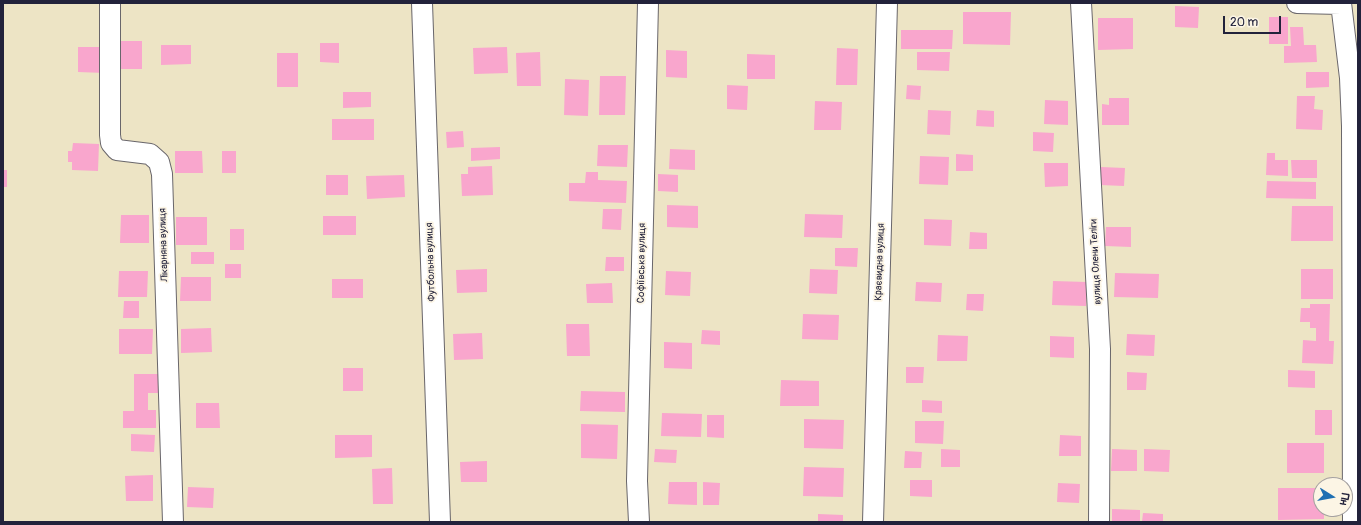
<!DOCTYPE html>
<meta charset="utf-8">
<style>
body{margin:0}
#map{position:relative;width:1361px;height:525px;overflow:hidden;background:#ede4c5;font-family:Pangolin,sans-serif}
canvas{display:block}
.frame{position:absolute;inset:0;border:4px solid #22223b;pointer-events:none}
.north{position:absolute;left:1313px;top:477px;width:40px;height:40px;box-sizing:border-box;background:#fcf5e5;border:1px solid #a5a1a1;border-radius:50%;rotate:101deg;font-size:11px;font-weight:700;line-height:16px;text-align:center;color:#22223b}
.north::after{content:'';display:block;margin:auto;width:14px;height:18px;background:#1f6fb2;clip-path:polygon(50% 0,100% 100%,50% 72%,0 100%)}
.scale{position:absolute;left:1223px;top:16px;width:58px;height:18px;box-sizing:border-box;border:2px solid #22223b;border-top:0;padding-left:5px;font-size:12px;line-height:14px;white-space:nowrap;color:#22223b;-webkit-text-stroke:3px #fcf5e5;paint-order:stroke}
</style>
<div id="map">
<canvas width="1361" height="525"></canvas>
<div class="frame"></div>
<div class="north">Пн</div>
<div class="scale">20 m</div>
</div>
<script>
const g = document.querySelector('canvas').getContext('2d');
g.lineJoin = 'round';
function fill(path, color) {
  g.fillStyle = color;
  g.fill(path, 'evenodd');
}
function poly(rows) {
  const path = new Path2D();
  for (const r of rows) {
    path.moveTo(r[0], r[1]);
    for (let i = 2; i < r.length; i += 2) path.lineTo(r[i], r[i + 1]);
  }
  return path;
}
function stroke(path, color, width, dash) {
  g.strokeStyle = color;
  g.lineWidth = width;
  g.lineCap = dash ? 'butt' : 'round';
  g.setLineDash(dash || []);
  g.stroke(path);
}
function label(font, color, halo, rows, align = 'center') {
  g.font = font + ' Pangolin,sans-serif';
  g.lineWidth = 3.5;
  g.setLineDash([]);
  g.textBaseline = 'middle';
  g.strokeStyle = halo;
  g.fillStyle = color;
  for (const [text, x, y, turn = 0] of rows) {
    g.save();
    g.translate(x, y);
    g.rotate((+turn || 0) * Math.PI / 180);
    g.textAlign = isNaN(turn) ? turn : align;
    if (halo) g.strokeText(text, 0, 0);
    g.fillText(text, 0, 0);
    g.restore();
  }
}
const building = poly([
 [1175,6,1199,7,1198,28,1175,27],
 [963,12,1011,12,1010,45,963,44],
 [1269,17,1288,17,1288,44,1269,44],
 [1098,18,1133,18,1133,49,1098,50],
 [1290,27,1303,27,1304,45,1316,45,1317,62,1284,63,1284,46,1291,46],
 [901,30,953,30,952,49,901,49],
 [118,41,142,41,142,69,118,69],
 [320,43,339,43,339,63,320,62],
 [161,45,191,45,191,64,161,65],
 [78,47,106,47,105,73,78,72],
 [507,47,508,73,474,74,473,48],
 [837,48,858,49,857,85,836,85],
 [666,50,687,51,687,78,666,77],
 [540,52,541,86,517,86,516,53],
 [917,52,950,52,949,71,917,70],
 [277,53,298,53,298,87,277,87],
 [747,54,775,55,775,79,747,79],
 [1306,72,1329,72,1329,87,1306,88],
 [600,76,626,76,625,115,599,115],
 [565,79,589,80,588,116,564,115],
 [727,85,748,86,747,110,727,109],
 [907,85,921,86,920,100,906,99],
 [343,92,371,92,371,107,343,108],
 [1297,96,1315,96,1314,109,1323,110,1322,130,1296,129],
 [1109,98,1129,98,1129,125,1102,125,1102,104,1109,105],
 [1045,100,1068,101,1068,125,1044,124],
 [815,101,842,102,841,130,814,130],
 [928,110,951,111,950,135,927,134],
 [977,110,994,111,994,127,976,126],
 [332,119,374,119,374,140,332,140],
 [463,131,464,147,447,148,446,132],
 [1033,132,1054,133,1053,152,1033,151],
 [73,143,99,144,98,171,72,170,72,162,68,162,68,151,72,151],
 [598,145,628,145,627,167,597,166],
 [500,147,500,159,471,161,471,148],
 [670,149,695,150,695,170,669,169],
 [175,151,202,151,203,173,175,173],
 [222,151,236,151,236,173,222,173],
 [1267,153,1275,153,1275,160,1288,160,1288,176,1266,175],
 [956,154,973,155,973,171,956,171],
 [920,156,949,157,948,185,919,184],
 [1291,160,1317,160,1317,178,1292,178],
 [1044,163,1068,163,1068,186,1045,187],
 [492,166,493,195,462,196,461,174,468,174,468,167],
 [1101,167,1125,168,1124,186,1100,185],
 [3,170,7,170,7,187,3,187],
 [586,172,598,172,598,180,627,181,626,203,569,201,569,183,585,183],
 [658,174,678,175,678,192,658,191],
 [326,175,348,175,348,195,326,195],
 [404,175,405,197,367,199,366,176],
 [1267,181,1316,182,1316,199,1266,198],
 [667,205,698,206,698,228,667,227],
 [1292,206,1333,206,1333,241,1291,241],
 [603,209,622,209,621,230,602,229],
 [805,214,843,215,842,238,804,237],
 [121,215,149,215,149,243,120,243],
 [323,216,356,216,356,235,323,235],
 [176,217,207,217,207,245,176,245],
 [924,219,952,220,951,246,924,245],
 [1106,227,1131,227,1131,247,1105,246],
 [230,229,244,229,244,250,230,250],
 [970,232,987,233,987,249,969,249],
 [835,248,858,248,857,267,835,266],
 [191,252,214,252,214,264,191,264],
 [606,257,624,257,624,271,605,271],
 [225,264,241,264,241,278,225,278],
 [487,269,487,292,457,293,456,270],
 [810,269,838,270,837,294,809,293],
 [1301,269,1333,269,1333,299,1301,299],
 [119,271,148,271,147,297,118,297],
 [666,271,691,272,690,296,665,295],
 [1115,273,1159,274,1158,298,1114,297],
 [181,277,211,277,211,301,180,301],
 [332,279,363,279,363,298,332,298],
 [1053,281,1087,282,1086,306,1052,305],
 [916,282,942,283,941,302,915,301],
 [612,283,613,303,587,303,586,284],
 [967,294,984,294,983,311,966,310],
 [124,301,139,301,139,318,123,318],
 [1310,304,1330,304,1329,341,1334,341,1333,364,1302,363,1303,340,1316,341,1316,328,1310,328,1310,322,1300,322,1301,308,1310,308],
 [803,314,839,315,838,340,802,339],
 [566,324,589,324,590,356,567,356],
 [211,328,212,352,181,353,181,329],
 [119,329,153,329,152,354,119,354],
 [702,330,720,331,720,345,701,344],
 [482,333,483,359,454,360,453,334],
 [1127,334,1155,335,1154,356,1126,355],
 [938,335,968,336,967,361,937,361],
 [1050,336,1074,337,1074,358,1050,357],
 [664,342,692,343,692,369,664,368],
 [906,367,924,367,923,383,906,383],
 [343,368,363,368,363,391,343,391],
 [1288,370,1315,371,1315,388,1288,387],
 [1127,372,1147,373,1146,390,1127,390],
 [134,374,159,374,159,393,148,393,148,410,156,410,156,428,123,428,123,411,134,411],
 [781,380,819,381,819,406,780,406],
 [581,391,625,392,625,412,580,411],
 [922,400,942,401,942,413,922,412],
 [196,403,219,403,220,428,196,428],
 [1315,410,1332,410,1332,435,1315,435],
 [662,413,702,414,701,437,661,436],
 [707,415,724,415,724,438,707,437],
 [804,419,844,420,843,449,804,448],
 [915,421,944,421,943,444,915,443],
 [581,424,618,425,617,459,581,458],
 [131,434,155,435,154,452,131,451],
 [335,435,372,435,372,457,335,458],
 [1060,435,1081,436,1081,456,1059,456],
 [1287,443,1324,443,1324,473,1287,473],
 [655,449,677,450,676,463,654,462],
 [941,449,960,450,960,467,941,467],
 [1112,449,1137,450,1137,471,1111,471],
 [1144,449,1170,450,1169,472,1144,471],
 [905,451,922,452,921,468,904,468],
 [487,461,487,482,461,482,460,462],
 [804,467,844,468,843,497,803,496],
 [392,468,393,504,373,504,372,469],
 [153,475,153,501,126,501,125,476],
 [910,480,932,480,932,497,910,496],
 [669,482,697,482,697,505,668,504],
 [703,482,720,483,719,505,703,505],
 [1058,483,1080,484,1079,503,1057,502],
 [188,487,214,488,213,508,187,507],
 [1278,488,1321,488,1321,509,1324,509,1324,519,1278,520],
 [1112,509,1140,510,1140,522,1112,522],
 [1143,513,1163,514,1163,522,1142,522],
 [818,514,843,515,843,522,818,522]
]);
const minor = poly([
 [110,3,110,135,111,143,117,150,150,154,159,162,162,174,173,522],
 [422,3,440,522],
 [1081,3,1100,349,1099,522],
 [1297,3,1341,4],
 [1341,3,1350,78,1352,126,1353,522],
 [639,522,637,481,648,3],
 [873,522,887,3]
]);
const streetNames = [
 ["Лікарняна вулиця",164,245,-92],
 ["Футбольна вулиця",431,262,-92],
 ["Краєвидна вулиця",880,262,-88],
 ["вулиця Олени Теліги",1096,262,-93],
 ["Софіївська вулиця",642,263,-89]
];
fill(building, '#f9a6cd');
stroke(minor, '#69666b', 22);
stroke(minor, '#fff', 20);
label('10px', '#22223b', '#fcf5e5', streetNames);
</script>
